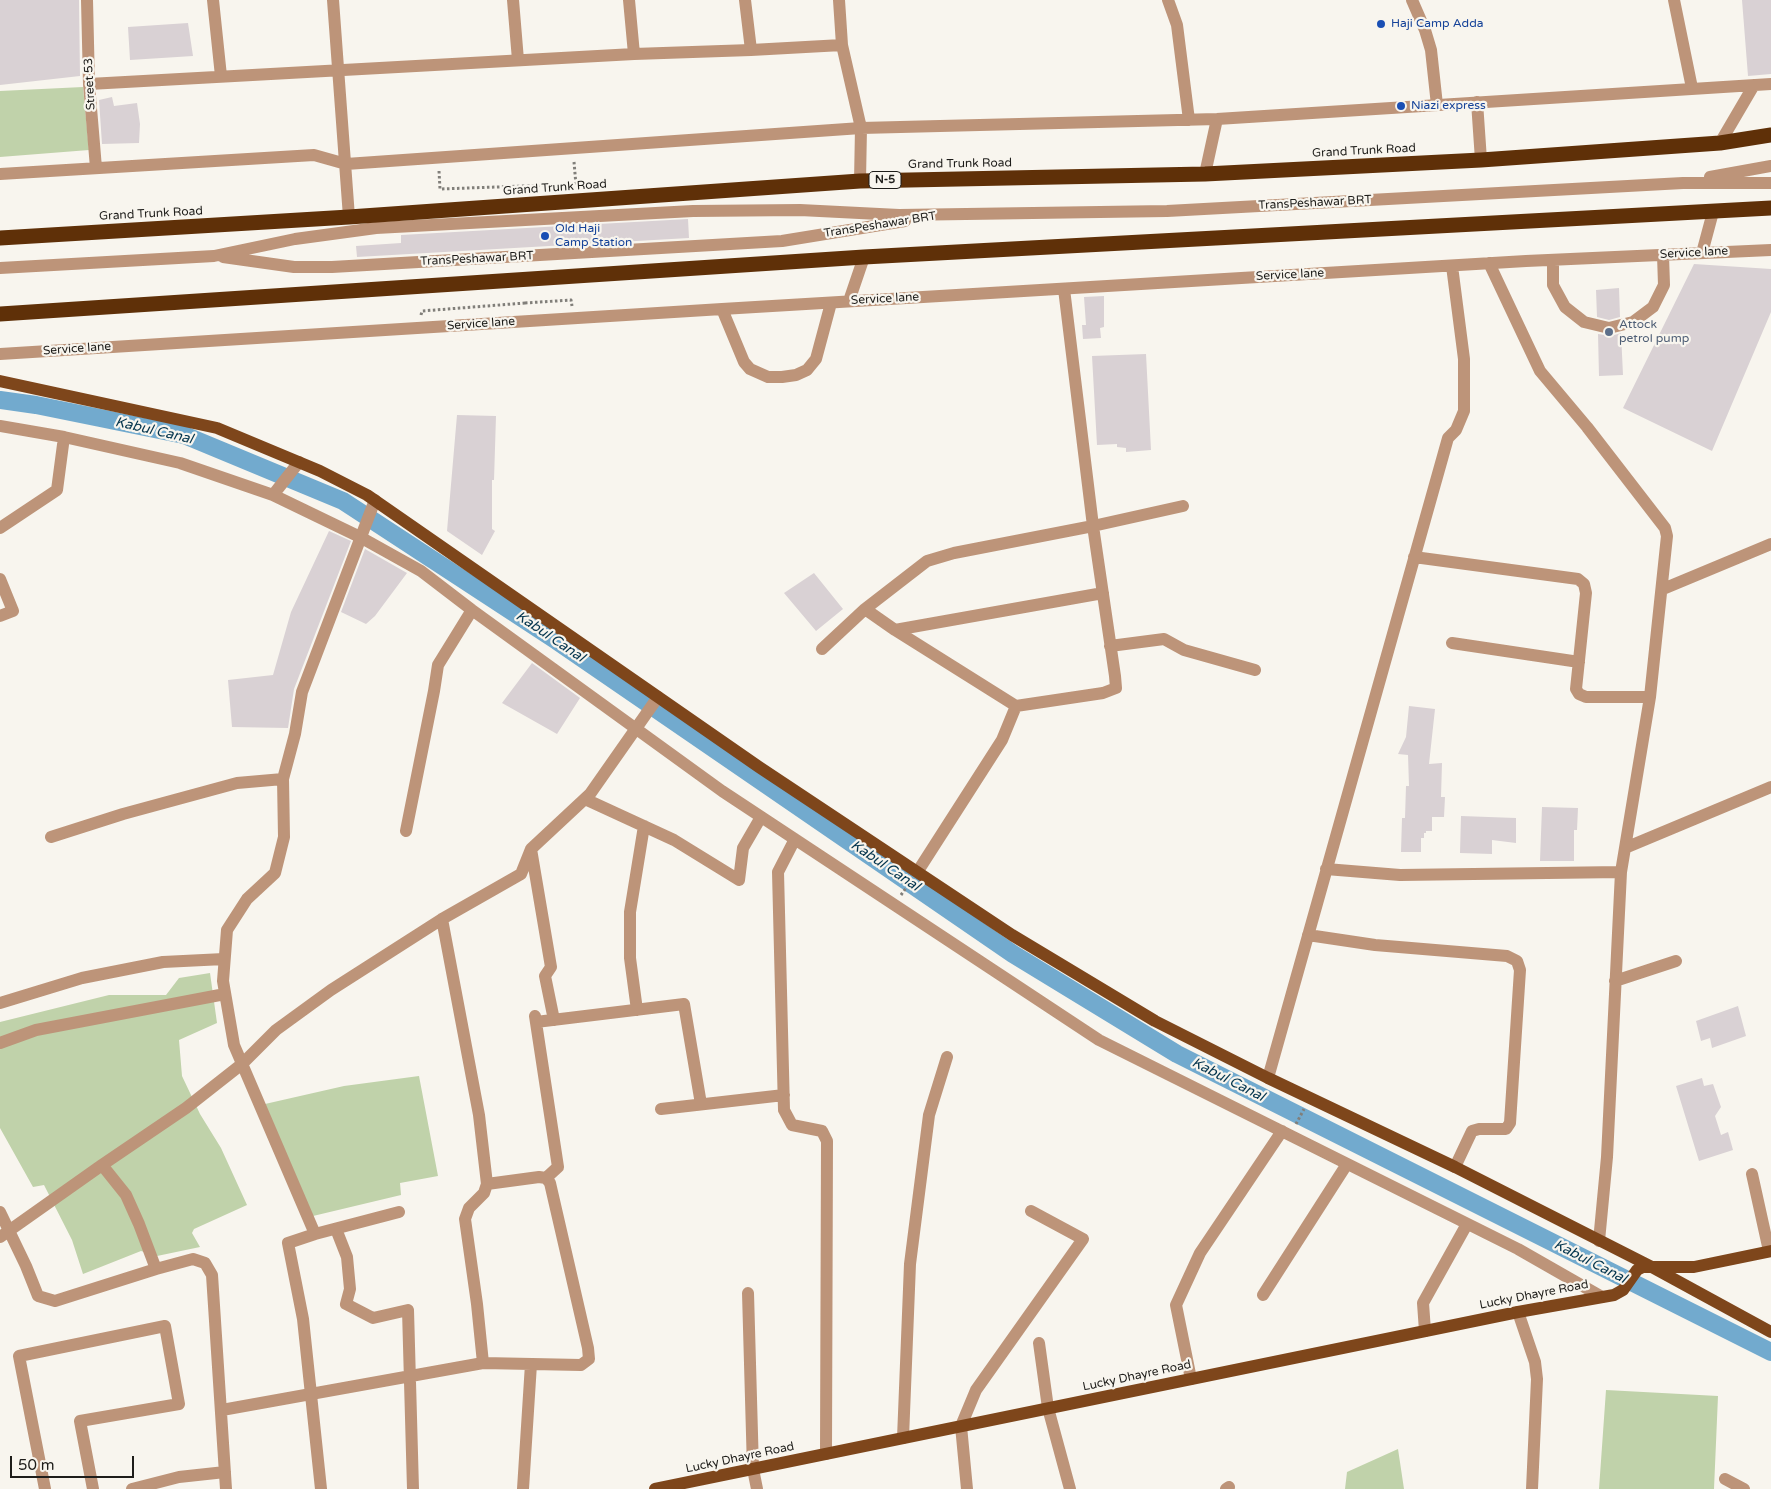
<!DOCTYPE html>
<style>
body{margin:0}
#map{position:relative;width:1771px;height:1489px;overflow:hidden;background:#f8f5ee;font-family:"Varela Round",sans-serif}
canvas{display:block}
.scale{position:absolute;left:10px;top:1456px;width:124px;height:22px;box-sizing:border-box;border:2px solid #1e1d1a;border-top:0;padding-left:6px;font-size:15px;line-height:18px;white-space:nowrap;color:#1e1d1a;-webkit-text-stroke:4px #f8f5ee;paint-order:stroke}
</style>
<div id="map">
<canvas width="1771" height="1489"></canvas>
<div class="scale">50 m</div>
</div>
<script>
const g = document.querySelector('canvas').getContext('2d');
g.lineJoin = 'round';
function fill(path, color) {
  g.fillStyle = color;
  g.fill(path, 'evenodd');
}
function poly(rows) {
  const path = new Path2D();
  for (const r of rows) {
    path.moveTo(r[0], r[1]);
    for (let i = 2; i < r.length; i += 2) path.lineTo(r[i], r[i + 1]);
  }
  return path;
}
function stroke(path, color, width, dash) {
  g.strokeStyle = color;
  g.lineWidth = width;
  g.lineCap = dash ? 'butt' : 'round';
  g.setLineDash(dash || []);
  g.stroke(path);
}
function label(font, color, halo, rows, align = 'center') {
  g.font = font + ' "Varela Round",sans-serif';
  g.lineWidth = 4.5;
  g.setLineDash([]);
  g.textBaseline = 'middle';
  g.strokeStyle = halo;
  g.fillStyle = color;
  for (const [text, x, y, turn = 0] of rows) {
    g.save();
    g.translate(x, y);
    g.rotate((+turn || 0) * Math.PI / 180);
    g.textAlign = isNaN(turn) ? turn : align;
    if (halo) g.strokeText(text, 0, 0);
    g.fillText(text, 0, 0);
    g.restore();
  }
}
const green = poly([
 [83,87,89,150,0,157,0,91],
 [210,973,217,1023,179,1040,182,1076,200,1114,221,1148,247,1205,194,1229,192,1233,200,1247,157,1256,141,1251,83,1274,72,1240,44,1185,33,1187,0,1128,0,1022,109,995,166,995,179,978],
 [419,1076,438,1176,400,1183,401,1195,313,1216,265,1104,344,1086],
 [1606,1390,1718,1396,1714,1489,1599,1489],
 [1398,1449,1404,1489,1345,1489,1347,1472]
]);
const canal = poly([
 [0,400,36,405,184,435,343,501,557,641,1013,954,1177,1054,1771,1352]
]);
const building = poly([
 [0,0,79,0,80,76,0,85],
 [1742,0,1771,0,1771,74,1748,76],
 [188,23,193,56,130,60,128,27],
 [112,97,114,106,137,103,140,124,139,143,102,144,99,100],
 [688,219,689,238,357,257,356,246,401,243,401,235],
 [1694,264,1771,269,1771,312,1712,451,1623,408],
 [1619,288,1620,317,1609,320,1597,317,1596,290],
 [1104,296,1104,327,1100,328,1101,338,1083,339,1082,325,1086,325,1084,297],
 [1621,333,1623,375,1599,376,1598,334,1611,336],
 [1146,354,1151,450,1126,452,1126,448,1117,447,1117,444,1097,445,1092,356],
 [457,415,496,416,494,480,492,480,492,529,495,531,482,555,447,531],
 [329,531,351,541,294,689,288,728,232,727,228,680,273,675,291,612],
 [365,549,407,573,375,616,366,624,341,612],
 [814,573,843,609,816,631,784,593],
 [532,663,580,698,557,734,502,703],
 [1409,706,1435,709,1429,764,1442,763,1441,797,1445,797,1444,817,1432,817,1432,831,1426,831,1426,833,1424,833,1424,838,1421,838,1421,852,1401,852,1402,818,1405,818,1406,786,1409,786,1408,755,1398,754,1406,737],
 [1542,807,1578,808,1577,830,1574,830,1574,861,1540,861],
 [1461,816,1516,818,1516,843,1492,840,1492,854,1460,853],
 [1738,1006,1746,1036,1712,1048,1710,1038,1701,1041,1696,1021],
 [1702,1078,1704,1086,1713,1084,1721,1107,1715,1116,1721,1135,1728,1132,1733,1150,1699,1161,1676,1086]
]);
const path = poly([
 [574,162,576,185,574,185],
 [439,171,440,189,553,185],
 [525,303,571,300,572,306],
 [421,315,422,311,525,303],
 [901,895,909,884],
 [1296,1124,1304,1109]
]);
const minor = poly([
 [87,0,89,84,96,168],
 [213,0,221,76],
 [333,0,349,217],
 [513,0,518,60],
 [629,0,634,54],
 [745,0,751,50],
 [839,0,842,45,861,128,860,181],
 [1168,0,1177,25,1189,120],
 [1412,0,1425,30,1431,50,1437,105],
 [1674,0,1692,88],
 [89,84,634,54,751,50,842,45],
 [1477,102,1481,160],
 [1720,143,1754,85],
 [0,174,314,155,346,164,861,128,1217,119,1771,84],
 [1205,174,1217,119],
 [1710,177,1771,166],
 [1702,253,1713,212],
 [223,257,294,267,332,267,782,241,905,221],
 [1553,260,1553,285,1565,307,1584,322,1609,328,1633,322,1653,307,1664,285,1663,255],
 [1489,263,1540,371,1587,427,1665,528,1667,536,1650,697,1621,872,1607,1157,1599,1241],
 [0,268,214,256,295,239,376,228,693,211,800,210,899,215,1167,211,1683,183,1771,183],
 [849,301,864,257],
 [722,309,744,362,750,369,768,377,782,377,796,375,807,370,816,359,831,303],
 [0,354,722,309,1526,261,1771,250],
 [0,426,64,437,57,490,0,528],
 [64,437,180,463,273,495,360,537,421,571,472,610,722,791,1099,1040,1518,1249,1602,1297],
 [273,495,299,462],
 [1414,557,1578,579,1584,584,1586,593,1576,689,1579,694,1586,697,1650,697],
 [0,579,13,611,0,616],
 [1663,589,1771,544],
 [895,630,1103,593],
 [1452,643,1579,662],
 [1110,646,1164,639,1184,650,1255,670],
 [822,649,865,609],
 [1016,706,895,630,865,609,927,561,954,553,1093,526,1183,506],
 [585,799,674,840,739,880,743,848,761,817],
 [406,831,434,691,438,665,472,610],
 [51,837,123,814,237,783,283,779],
 [795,839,778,872,784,1110,792,1125,822,1131,827,1141,826,1454],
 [1625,848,1771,787],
 [1326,869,1400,875,1621,872],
 [918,871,1002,740,1016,706,1103,693,1116,688,1115,676,1093,526,1064,289],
 [442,919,479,1115,487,1184,484,1193,469,1208,465,1219,477,1304,483,1363],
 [1308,935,1375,945,1507,956,1517,961,1520,970,1510,1123,1506,1129,1479,1129,1472,1131,1455,1167],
 [1615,981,1676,961],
 [0,1003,82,978,163,962,224,959],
 [637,1010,630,958,630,912,644,826],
 [535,1016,558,1167,546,1178],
 [554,1020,545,976,551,967,531,849,590,794,658,697],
 [536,1022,684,1004,701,1104],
 [0,1043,36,1030,225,994],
 [1268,1078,1448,438,1456,430,1464,411,1464,359,1452,266],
 [661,1109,784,1095],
 [1752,1174,1769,1251],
 [0,1212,26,1266,38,1296,55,1301,156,1269,193,1259,205,1263,212,1275,226,1489],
 [336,1229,347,1257,350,1289,346,1304,373,1318,408,1310,413,1489],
 [315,1234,399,1212],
 [0,1237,102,1165],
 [156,1269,139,1224,126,1195,102,1165,186,1108,242,1064,276,1030,331,990,442,919,521,874,531,849],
 [748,1293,753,1469,757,1489],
 [1263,1295,1347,1164],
 [1518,1312,1535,1362,1537,1379,1532,1489],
 [1425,1331,1423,1303,1467,1224],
 [1039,1343,1048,1408,1070,1489],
 [1191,1379,1176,1305,1200,1253,1282,1131],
 [222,1410,483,1363,581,1365,589,1359,588,1348,550,1183,546,1178,539,1177,487,1184],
 [903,1438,910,1264,929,1115,947,1057],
 [1725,1479,1744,1489],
 [45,1489,19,1356,165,1326,179,1404,80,1421,93,1489],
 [132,1489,179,1477,225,1472],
 [321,1489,303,1319,288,1243,315,1234,234,1045,223,981,227,930,247,899,275,873,284,837,283,779,295,734,302,692,375,500],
 [523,1489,531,1364],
 [967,1489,961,1426,976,1390,1083,1239,1031,1211],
 [1226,1489,1229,1487]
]);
const major = poly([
 [0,381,217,428,320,471,367,495,759,767,1012,935,1155,1021,1268,1078,1455,1167,1650,1266,1771,1332],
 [655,1489,1518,1312,1614,1295,1623,1290,1637,1270,1643,1267,1694,1267,1771,1251]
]);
const highway = poly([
 [0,238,349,217,860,181,1205,174,1481,160,1720,143,1771,135],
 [0,314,864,257,1771,208]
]);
const markers = [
 [1381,24,5,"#1a4fb4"],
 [1401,106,5,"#1a4fb4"],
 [545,236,5,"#1a4fb4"],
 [1609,332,5,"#5c6f8a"]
];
const shields = [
 [885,180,32]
];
const shieldNames = [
 ["N-5",885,180]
];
const transitNames = [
 ["Haji Camp Adda",1391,24],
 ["Niazi express",1411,106],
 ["Old Haji",555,229],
 ["Camp Station",555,243]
];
const streetNames = [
 ["Street 53",90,84,-93],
 ["Grand Trunk Road",1364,151,-3],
 ["Grand Trunk Road",960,164,-1],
 ["Grand Trunk Road",555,188,-4],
 ["TransPeshawar BRT",1315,203,-3],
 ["Grand Trunk Road",151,214,-3],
 ["TransPeshawar BRT",880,225,-9],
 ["Service lane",1694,253,-3],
 ["TransPeshawar BRT",477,259,-3],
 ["Service lane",1290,275,-3],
 ["Service lane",885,299,-3],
 ["Service lane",481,324,-4],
 ["Service lane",77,349,-4],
 ["Lucky Dhayre Road",1534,1295,-11],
 ["Lucky Dhayre Road",1137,1376,-12],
 ["Lucky Dhayre Road",740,1458,-12]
];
const serviceNames = [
 ["Attock",1619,325],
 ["petrol pump",1619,339]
];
const waterNames = [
 ["Kabul Canal",154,431,13],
 ["Kabul Canal",550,637,34],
 ["Kabul Canal",885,866,34],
 ["Kabul Canal",1228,1080,27],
 ["Kabul Canal",1590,1262,27]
];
fill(green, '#c0d2aa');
stroke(canal, '#72aace', 18);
fill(building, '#d9d1d4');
stroke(path, '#817f7a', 3, [2.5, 2.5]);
stroke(minor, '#bd9479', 12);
stroke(major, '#7e461b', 12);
stroke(highway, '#5f3008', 15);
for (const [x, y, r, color] of markers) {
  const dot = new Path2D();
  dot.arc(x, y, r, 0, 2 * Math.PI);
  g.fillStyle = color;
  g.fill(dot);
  stroke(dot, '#f8f5ee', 2);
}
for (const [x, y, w] of shields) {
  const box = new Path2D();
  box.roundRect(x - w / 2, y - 8.5, w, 17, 4);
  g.fillStyle = '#f8f5ee';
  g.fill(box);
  stroke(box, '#1e1d1a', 1);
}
label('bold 11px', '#1e1d1a', null, shieldNames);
label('12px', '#164399', '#f8f5ee', transitNames, 'left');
label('12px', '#1e1d1a', '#f8f5ee', streetNames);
label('12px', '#4e5e75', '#f8f5ee', serviceNames, 'left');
label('italic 14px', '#04354e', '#f8f5ee', waterNames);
</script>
